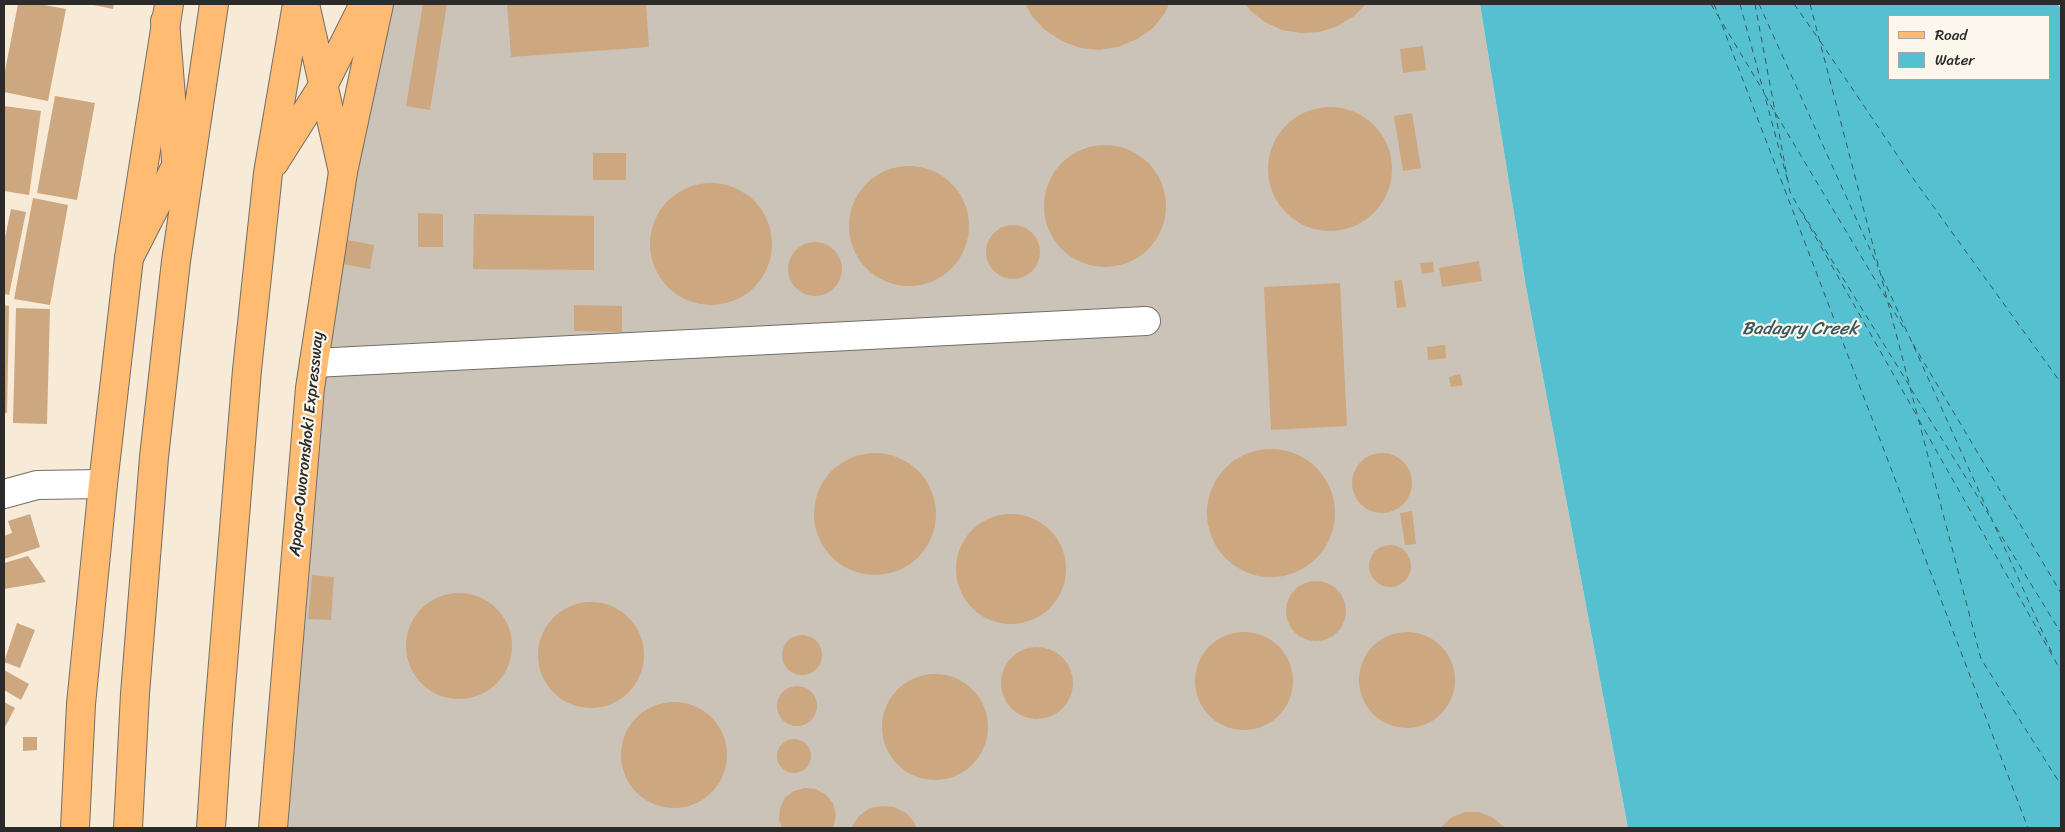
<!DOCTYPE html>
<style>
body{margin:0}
#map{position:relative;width:2065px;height:832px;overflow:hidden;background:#f7ead6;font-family:Sriracha,sans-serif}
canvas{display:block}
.frame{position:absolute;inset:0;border:5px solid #2b2b2b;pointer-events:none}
.legend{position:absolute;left:1888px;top:15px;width:162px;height:65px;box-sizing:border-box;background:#fbf7ec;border:1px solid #a8a59f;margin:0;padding:6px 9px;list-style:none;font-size:15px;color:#2b2b2b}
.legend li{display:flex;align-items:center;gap:10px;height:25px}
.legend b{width:25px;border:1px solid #a8a59f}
</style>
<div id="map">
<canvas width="2065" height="832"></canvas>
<div class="frame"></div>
<ul class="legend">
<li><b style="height:6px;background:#febb71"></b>Road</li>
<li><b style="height:14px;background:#55c1d0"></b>Water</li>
</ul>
</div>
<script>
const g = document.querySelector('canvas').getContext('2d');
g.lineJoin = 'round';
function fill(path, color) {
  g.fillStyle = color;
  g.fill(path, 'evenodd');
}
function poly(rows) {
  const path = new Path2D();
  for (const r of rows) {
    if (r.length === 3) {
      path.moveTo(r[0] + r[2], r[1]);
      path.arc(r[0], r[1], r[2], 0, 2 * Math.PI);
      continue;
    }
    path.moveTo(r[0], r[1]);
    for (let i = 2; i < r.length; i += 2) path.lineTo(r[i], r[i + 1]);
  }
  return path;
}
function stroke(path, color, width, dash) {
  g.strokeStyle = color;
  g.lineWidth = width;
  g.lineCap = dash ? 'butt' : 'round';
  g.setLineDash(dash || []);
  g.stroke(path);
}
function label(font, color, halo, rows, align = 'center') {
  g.font = font + ' Sriracha,sans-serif';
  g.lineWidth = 4.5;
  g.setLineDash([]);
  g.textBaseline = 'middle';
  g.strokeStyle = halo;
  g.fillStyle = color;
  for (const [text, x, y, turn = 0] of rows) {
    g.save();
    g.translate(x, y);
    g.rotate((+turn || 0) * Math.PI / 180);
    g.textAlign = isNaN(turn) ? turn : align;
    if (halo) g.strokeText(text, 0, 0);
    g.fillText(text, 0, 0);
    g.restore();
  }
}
const industrial = poly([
 [390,4,1480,4,1526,287,1628,828,271,828,323,292]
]);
const water = poly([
 [1480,4,2057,4,2061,8,2061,828,1628,828,1526,287],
 [1889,16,2049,16,2049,79,1889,79]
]);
const ferry = poly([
 [1711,4,1718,16],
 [1714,4,2028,828],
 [1740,4,1788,182],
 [1755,4,1790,192,1917,416],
 [1759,4,1878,267],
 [1794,4,1818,38],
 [1810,4,1981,659,2061,785],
 [1723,24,1762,89],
 [1820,41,1912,177,2061,383],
 [1765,95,1774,111],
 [1776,114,1886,298],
 [1802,212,1909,385],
 [1882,276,2052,653],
 [1889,303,1906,332],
 [1913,344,2061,593],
 [1911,389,1989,515],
 [1919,420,2061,671],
 [1996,527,2061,633]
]);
const building = poly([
 [18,4,39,4,66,9,48,101,4,92,4,76],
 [89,4,114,4,113,9],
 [423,4,447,4,430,110,406,106],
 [507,4,646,4,649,47,511,57],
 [1025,4,1169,4,1165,13,1153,28,1137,39,1118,47,1099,50,1080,48,1062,41,1045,30,1032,16],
 [1245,4,1366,4,1354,16,1338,26,1320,32,1301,33,1282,30,1265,22,1251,11],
 [1423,46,1426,70,1403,73,1400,49],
 [55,96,95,103,77,200,37,193],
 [4,106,41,111,29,195,4,191],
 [1330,169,62],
 [1412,113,1421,168,1403,171,1394,116],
 [1105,206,61],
 [593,153,626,153,626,180,593,180],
 [909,226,60],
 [711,244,61],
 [33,198,68,205,50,305,14,299],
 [11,209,26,212,9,295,4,294,4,242],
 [418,213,443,214,443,247,418,247],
 [474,214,594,216,594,270,473,269],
 [1013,252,27],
 [342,239,374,245,370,269,337,263],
 [815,269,27],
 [1479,261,1482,281,1442,287,1439,268],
 [1433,262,1434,272,1422,274,1420,263],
 [1402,280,1406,307,1397,308,1394,281],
 [1340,283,1347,426,1271,430,1264,287],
 [4,305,9,306,7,413,4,413],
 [574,305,622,306,622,332,574,331],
 [16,308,50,309,47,424,13,423],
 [1445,345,1446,358,1428,360,1427,347],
 [1460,374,1463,385,1451,387,1449,377],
 [1271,513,64],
 [1382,483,30],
 [875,514,61],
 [1412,511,1416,544,1405,545,1400,513],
 [30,514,40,547,4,559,4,536,12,533,8,521],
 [1011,569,55],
 [1390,566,21],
 [28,556,46,582,4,589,4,563],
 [312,575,334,577,331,620,308,619],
 [1316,611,30],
 [459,646,53],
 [591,655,53],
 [17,623,35,630,20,668,4,662],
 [1244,681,49],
 [1407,680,48],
 [802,655,20],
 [1037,683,36],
 [4,670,29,684,21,700,4,690],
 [935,727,53],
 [797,706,20],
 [674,755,53],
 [4,702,15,708,4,729],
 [23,737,37,737,37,750,23,751],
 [794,756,17],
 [805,788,816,789,826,795,833,803,836,815,833,828,782,828,779,820,780,808,785,798,794,791],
 [882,806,894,807,906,813,914,822,917,828,851,828,859,816,870,808],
 [1465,812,1479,812,1492,817,1505,828,1440,828,1452,817]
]);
const minor = poly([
 [314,363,1146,321],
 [4,494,37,485,103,484]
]);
const major = poly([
 [75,828,81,704,103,484,129,258,169,4],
 [273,828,310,388,343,172,379,4]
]);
const highway = poly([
 [305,4,343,172],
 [165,21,177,173],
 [274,163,324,84,364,4],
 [129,258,177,164,179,155],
 [128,828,135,694,154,457,176,261,214,4],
 [211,828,218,724,247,370,268,173,297,4]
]);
const streetNames = [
 ["Apapa-Oworonshoki Expressway",307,444,-84]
];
const waterNames = [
 ["Badagry Creek",1800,329]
];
fill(industrial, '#cbc3b8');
fill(water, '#55c1d0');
stroke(ferry, '#38585d', 1, [6, 5]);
fill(building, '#cda77f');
stroke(minor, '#726e67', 30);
stroke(major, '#726e67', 30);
stroke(highway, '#726e67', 30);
stroke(minor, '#fff', 28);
stroke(major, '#febb71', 28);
stroke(highway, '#febb71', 28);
label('16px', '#2b2b2b', '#fbf7ec', streetNames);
label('italic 18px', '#38585d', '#fbf7ec', waterNames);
</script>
